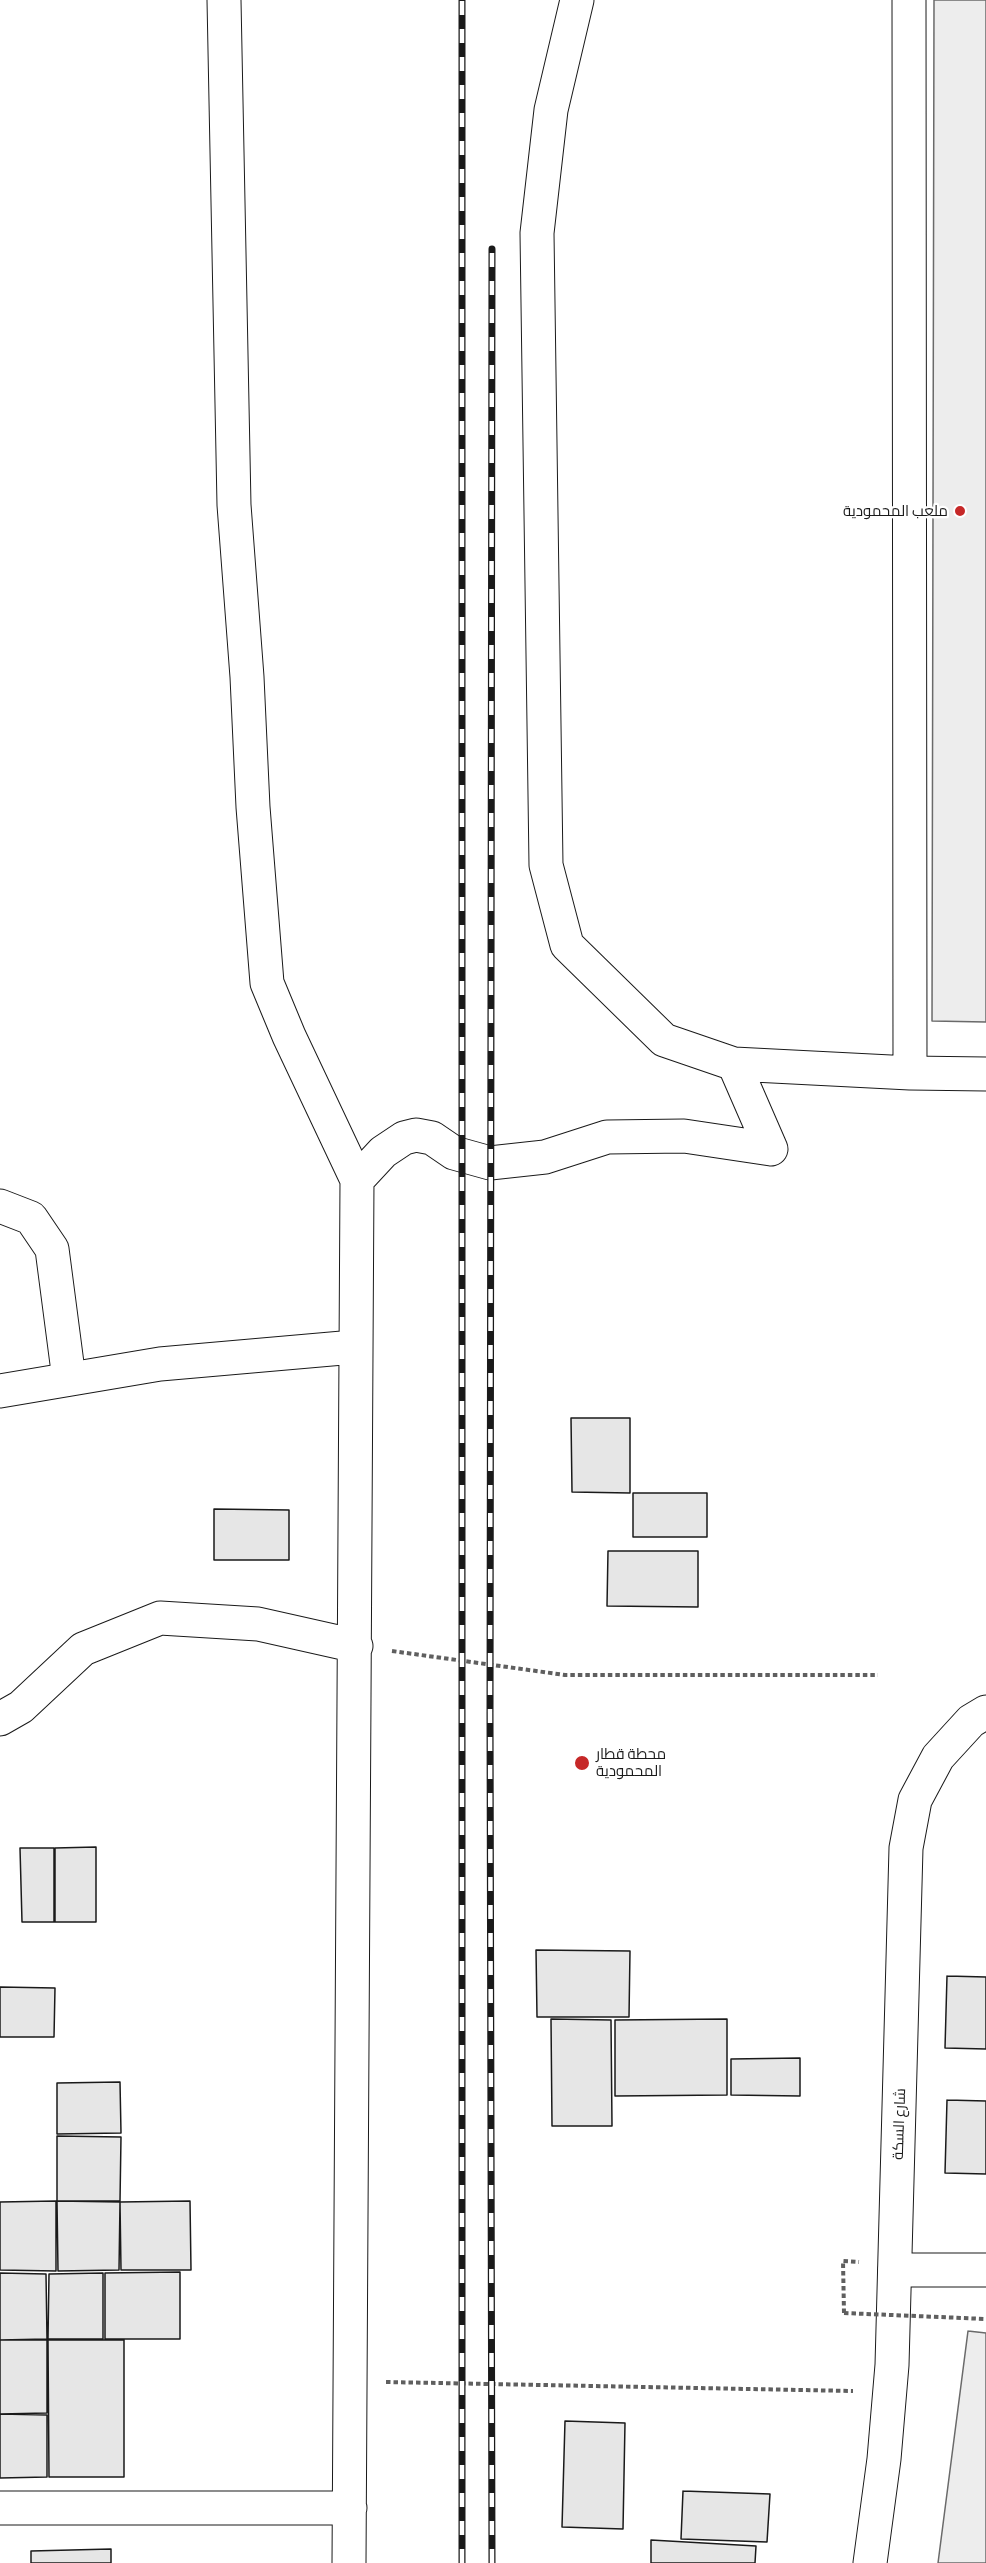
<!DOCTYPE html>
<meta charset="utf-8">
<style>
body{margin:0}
canvas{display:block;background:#fff}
</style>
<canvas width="986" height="2563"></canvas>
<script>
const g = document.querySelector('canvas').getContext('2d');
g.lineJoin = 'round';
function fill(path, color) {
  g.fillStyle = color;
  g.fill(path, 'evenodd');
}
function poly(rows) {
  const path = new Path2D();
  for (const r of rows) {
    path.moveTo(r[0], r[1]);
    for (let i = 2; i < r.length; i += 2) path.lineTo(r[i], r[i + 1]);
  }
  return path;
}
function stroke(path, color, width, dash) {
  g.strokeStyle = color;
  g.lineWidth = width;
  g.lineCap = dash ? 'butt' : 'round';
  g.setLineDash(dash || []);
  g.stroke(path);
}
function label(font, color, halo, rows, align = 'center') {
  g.font = font + ' Commissioner,Cairo,sans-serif';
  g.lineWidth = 4.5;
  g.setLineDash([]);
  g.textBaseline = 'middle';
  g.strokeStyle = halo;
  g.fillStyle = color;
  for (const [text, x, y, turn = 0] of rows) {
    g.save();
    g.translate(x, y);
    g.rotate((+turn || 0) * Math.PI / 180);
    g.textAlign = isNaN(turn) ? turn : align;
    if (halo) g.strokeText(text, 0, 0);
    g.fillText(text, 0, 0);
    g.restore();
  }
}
const built = poly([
 [934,0,986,0,986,1022,932,1021,934,0],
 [968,2331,986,2333,986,2563,938,2563,968,2331]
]);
const building = poly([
 [571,1418,630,1418,630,1493,572,1492,571,1418],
 [633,1493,707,1493,707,1537,633,1537,633,1493],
 [214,1509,289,1510,289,1560,214,1560,214,1509],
 [608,1551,698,1551,698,1607,607,1606,608,1551],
 [96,1847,96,1922,55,1922,55,1848,96,1847],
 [20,1848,54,1848,54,1922,22,1922,20,1848],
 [536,1950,630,1951,629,2017,537,2017,536,1950],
 [947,1976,986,1977,986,2049,945,2048,947,1976],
 [0,1987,55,1988,54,2037,0,2037,0,1987],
 [551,2019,611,2020,612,2126,552,2126,551,2019],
 [727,2019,727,2095,615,2096,615,2020,727,2019],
 [800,2058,800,2096,731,2095,731,2059,800,2058],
 [120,2082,121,2133,57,2134,57,2083,120,2082],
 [947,2100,986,2101,986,2174,945,2173,947,2100],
 [57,2136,121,2137,120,2201,57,2201,57,2136],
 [56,2201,56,2271,0,2270,0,2202,56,2201],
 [57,2201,120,2202,119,2270,58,2271,57,2201],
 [190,2201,191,2270,121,2270,120,2202,190,2201],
 [180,2272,180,2339,105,2339,105,2273,180,2272],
 [0,2273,46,2274,47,2339,0,2340,0,2273],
 [103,2273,103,2339,48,2339,49,2274,103,2273],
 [0,2340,47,2340,47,2413,0,2414,0,2340],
 [48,2340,124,2340,124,2477,49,2477,48,2340],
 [0,2414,47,2415,47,2477,0,2478,0,2414],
 [565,2421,625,2423,623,2529,562,2527,565,2421],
 [683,2491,770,2494,767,2542,681,2539,683,2491],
 [651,2540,756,2546,755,2563,651,2563,651,2540],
 [111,2549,111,2563,31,2563,31,2551,111,2549]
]);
const path = poly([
 [392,1651,565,1675,878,1675],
 [844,2313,843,2261,859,2262],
 [386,2382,853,2391]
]);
const street = poly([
 [224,0,234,505,247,677,253,807,267,983,289,1036,357,1180,383,1152,404,1138,416,1135,432,1138,454,1153,490,1163,545,1157,607,1137,684,1136,771,1149,734,1064,910,1073,986,1074],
 [577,0,551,110,537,233,546,865,567,945,664,1040,734,1064],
 [909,0,910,1073],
 [0,1206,31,1218,52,1249,69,1379],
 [0,1391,160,1364,354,1347],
 [0,1719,21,1707,83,1649,160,1618,258,1624,356,1646],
 [895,2270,986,2270],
 [0,2508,350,2508],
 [349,2563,357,1180]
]);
const secondary = poly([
 [870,2563,884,2459,892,2365,906,1848,915,1800,938,1757,971,1721,986,1712]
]);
const rail = poly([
 [462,2563,462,0],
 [492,2563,490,1712,492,249]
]);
const pathBridge = poly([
 [844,2313,986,2319]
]);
const markers = [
 [960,511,6,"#c62828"],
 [582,1763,8,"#c62828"]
];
const poiNames = [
 ["ملعب المحمودية",948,511],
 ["محطة قطار",596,1754,"left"],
 ["المحمودية",596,1771,"left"]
];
const streetNames = [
 ["شارع السكة",899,2124,-88]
];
fill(built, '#ededed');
stroke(built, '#6a6a6a', 1.5);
fill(building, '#e6e6e6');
stroke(building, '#1a1a1a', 1.5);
stroke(street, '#1a1a1a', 35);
stroke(secondary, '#1a1a1a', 35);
stroke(path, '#5f5f5f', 4, [4.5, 3]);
stroke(street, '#fff', 33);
stroke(secondary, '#fff', 33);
stroke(rail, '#1a1a1a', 7);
stroke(rail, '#fff', 4.5, [14]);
stroke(pathBridge, '#5f5f5f', 4, [4.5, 3]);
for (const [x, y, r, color] of markers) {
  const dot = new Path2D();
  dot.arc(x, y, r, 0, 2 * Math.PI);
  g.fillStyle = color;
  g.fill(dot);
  stroke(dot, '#fff', 2);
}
label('15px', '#1a1a1a', '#fff', poiNames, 'right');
label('15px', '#1a1a1a', '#fff', streetNames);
</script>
